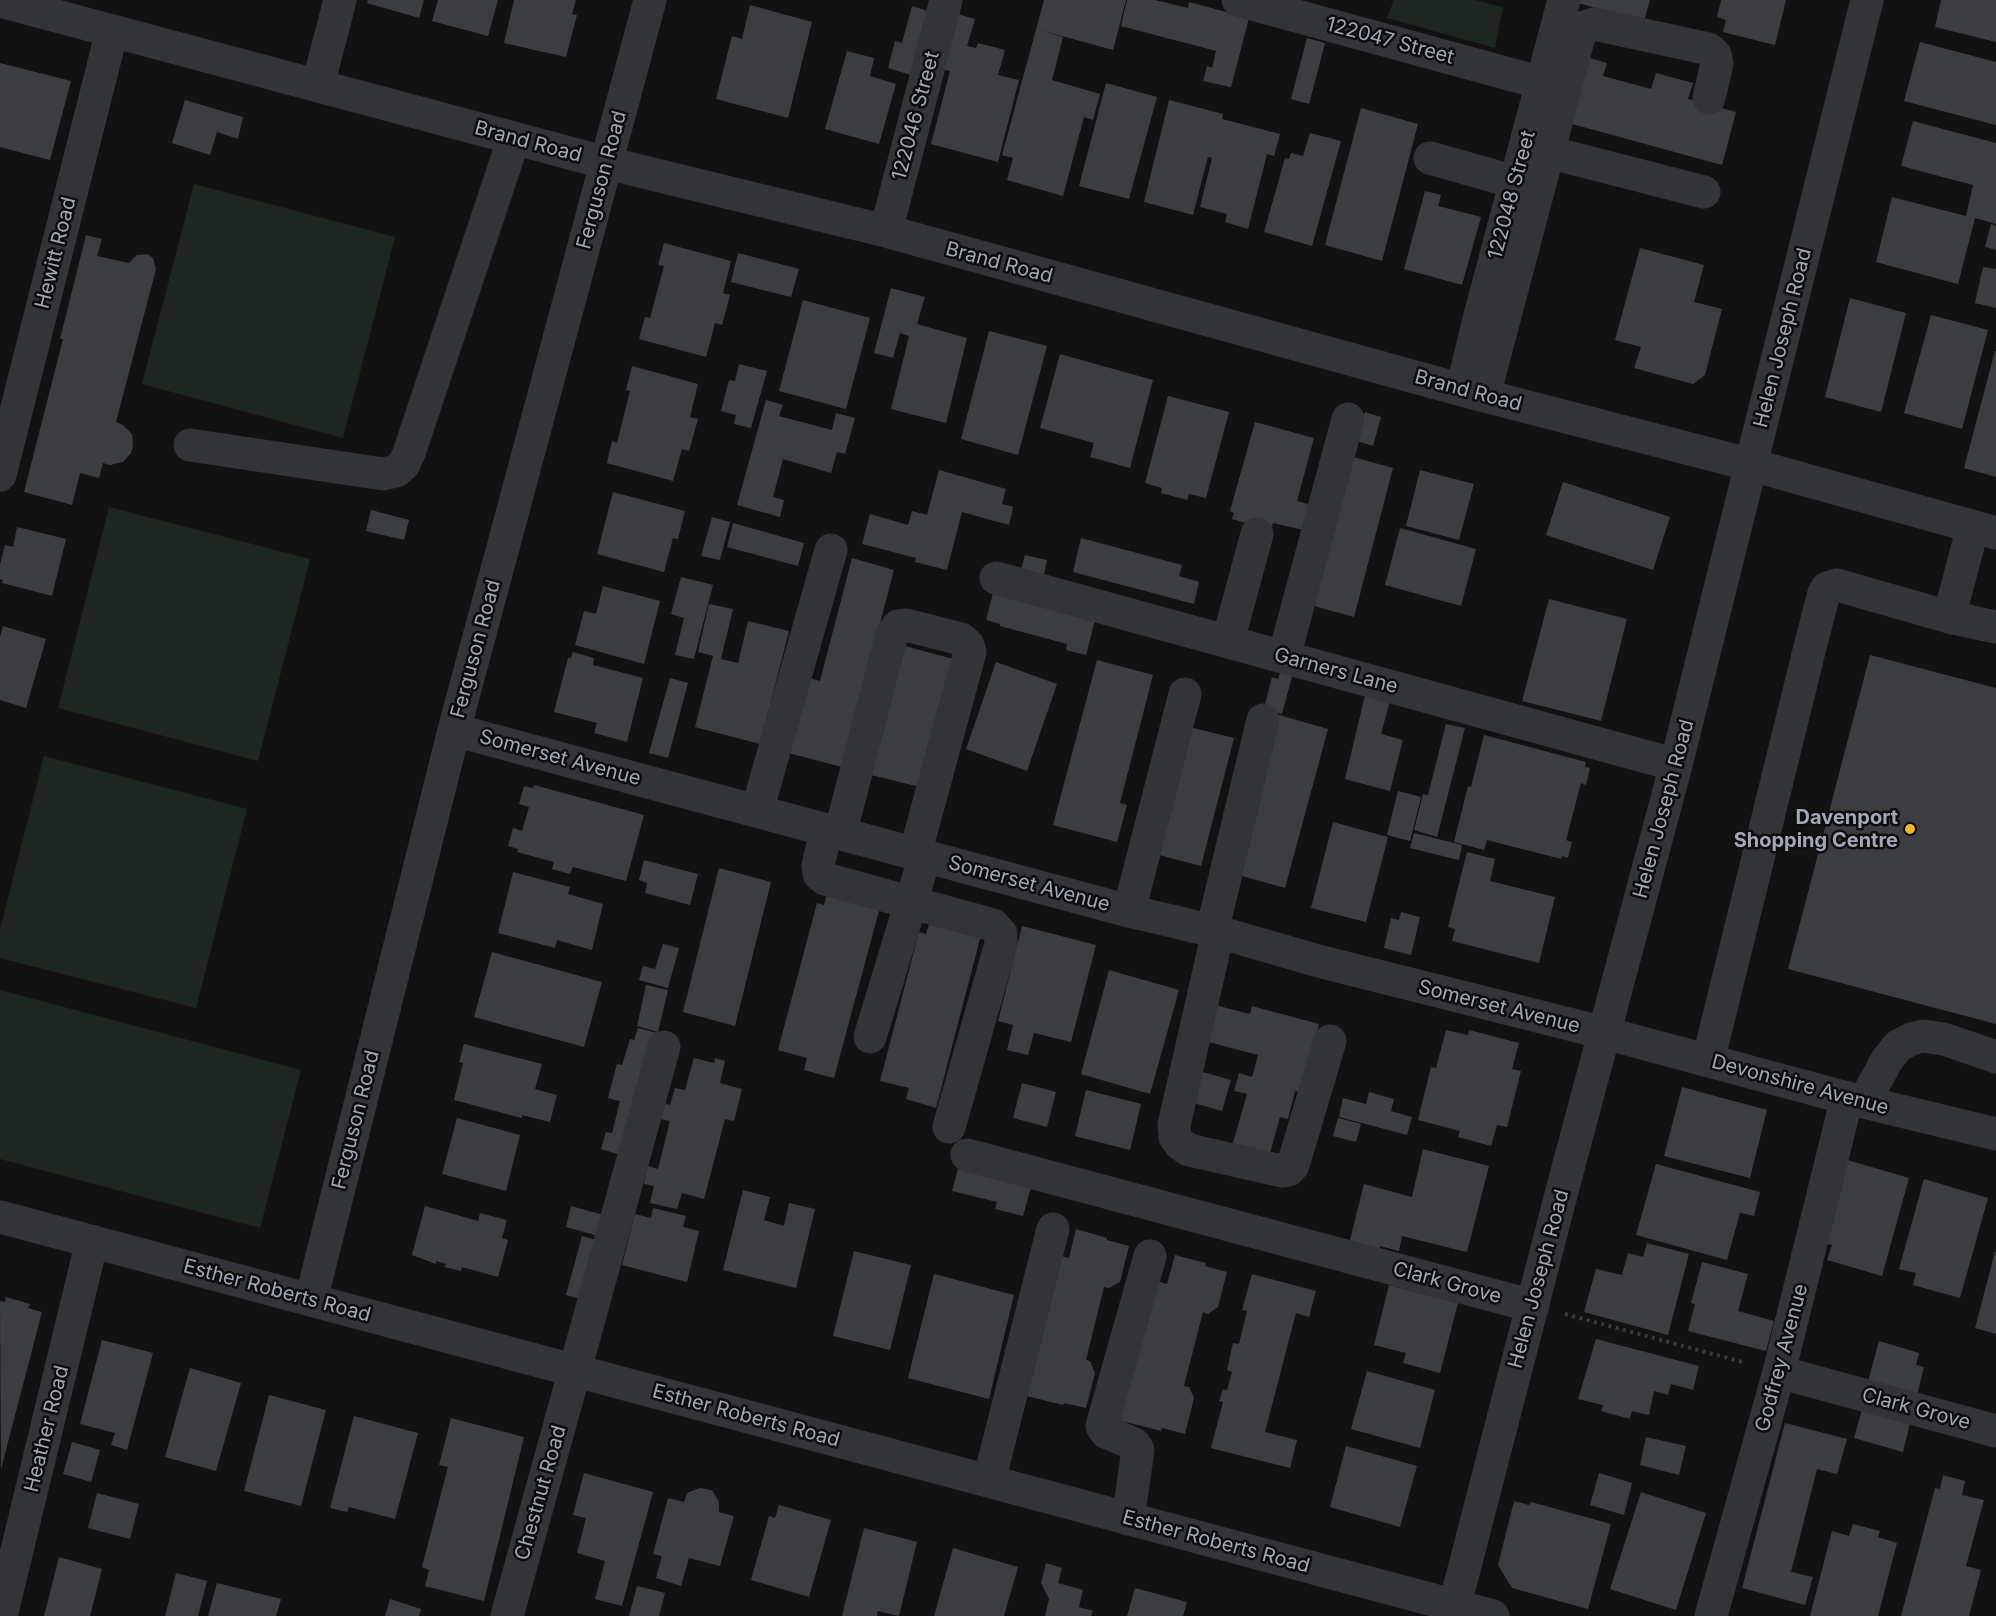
<!DOCTYPE html>
<style>
body{margin:0}
canvas{display:block;background:#121213}
</style>
<canvas width="1996" height="1616"></canvas>
<script>
const g = document.querySelector('canvas').getContext('2d');
g.lineJoin = 'round';
function fill(path, color) {
  g.fillStyle = color;
  g.fill(path, 'evenodd');
}
function poly(rows) {
  const path = new Path2D();
  for (const r of rows) {
    path.moveTo(r[0], r[1]);
    for (let i = 2; i < r.length; i += 2) path.lineTo(r[i], r[i + 1]);
  }
  return path;
}
function stroke(path, color, width, dash) {
  g.strokeStyle = color;
  g.lineWidth = width;
  g.lineCap = dash ? 'butt' : 'round';
  g.setLineDash(dash || []);
  g.stroke(path);
}
function label(font, color, halo, rows, align = 'center') {
  g.font = font + ' Inter,sans-serif';
  g.lineWidth = 5;
  g.setLineDash([]);
  g.textBaseline = 'middle';
  g.strokeStyle = halo;
  g.fillStyle = color;
  for (const [text, x, y, turn = 0] of rows) {
    g.save();
    g.translate(x, y);
    g.rotate((+turn || 0) * Math.PI / 180);
    g.textAlign = isNaN(turn) ? turn : align;
    if (halo) g.strokeText(text, 0, 0);
    g.fillText(text, 0, 0);
    g.restore();
  }
}
const green = poly([
 [1394,0,1474,0,1503,7,1495,48,1387,18],
 [194,184,395,237,343,438,142,384],
 [109,507,310,559,258,761,58,708],
 [44,756,247,809,196,1008,0,958,0,930],
 [0,990,301,1070,260,1228,0,1159]
]);
const building = poly([
 [368,0,424,0,419,18,367,3],
 [438,0,498,0,488,36,432,21],
 [514,0,576,0,572,14,577,15,566,57,504,43],
 [1044,0,1126,0,1113,50,1040,30,1063,37,1052,80,1100,94,1093,120,1084,117,1063,196,1007,180,1013,158,1002,155],
 [1127,0,1155,0,1188,8,1189,2,1249,18,1231,87,1203,81,1207,66,1212,68,1216,51,1121,26],
 [1579,0,1650,0,1644,21,1578,3],
 [1721,0,1786,0,1775,45,1723,32,1726,20,1717,17],
 [1941,0,1996,0,1996,42,1935,27],
 [750,5,812,22,788,118,716,99,732,36,742,39],
 [912,6,931,12,914,76,888,68,895,41,902,43],
 [957,14,975,19,967,46,976,48,978,43,1005,50,998,75,1019,80,998,162,931,144,950,71,942,69],
 [1307,38,1325,43,1309,104,1291,99],
 [1920,42,1996,62,1996,125,1904,101],
 [847,51,874,58,870,76,896,84,879,144,825,129],
 [1583,56,1607,63,1603,76,1651,89,1656,73,1693,83,1688,99,1736,112,1722,165,1565,122],
 [0,63,71,81,50,160,0,147],
 [1106,83,1157,97,1129,199,1079,186],
 [185,100,243,117,238,139,217,132,210,155,172,143],
 [1169,100,1223,114,1222,119,1280,134,1274,156,1267,154,1248,229,1225,222,1227,214,1200,207,1212,158,1208,157,1193,215,1144,202],
 [1361,108,1418,124,1382,261,1325,245],
 [1913,121,1996,143,1996,224,1975,218,1958,284,1876,262,1892,197,1966,216,1973,185,1901,166],
 [1310,133,1341,141,1312,246,1264,232,1285,158,1289,159,1291,153,1303,156],
 [1425,191,1441,195,1438,206,1481,217,1462,285,1404,269],
 [1991,224,1996,226,1996,250,1985,247],
 [86,235,102,239,97,256,129,263,137,255,147,254,153,258,156,269,116,422,123,425,132,434,133,446,131,453,123,462,110,465,103,463,99,478,80,473,72,505,24,492,63,339,60,339],
 [664,243,731,261,723,293,730,295,722,325,715,323,706,357,639,339,645,317,650,318,664,266,658,265],
 [1640,248,1704,265,1694,302,1722,309,1705,375,1693,384,1634,368,1641,347,1615,340],
 [738,253,799,269,791,297,731,282],
 [1983,267,1996,269,1996,308,1975,303],
 [891,288,925,297,917,324,967,338,946,423,891,409,909,336,900,333,893,358,874,353],
 [1850,298,1906,313,1881,412,1825,397],
 [803,300,870,318,846,409,779,391],
 [1931,315,1988,330,1962,429,1904,413],
 [989,331,1047,346,1018,455,961,439],
 [1995,351,1996,351,1996,477,1964,468],
 [1060,354,1153,380,1130,468,1090,457,1094,443,1040,428],
 [739,364,767,371,751,428,734,424,736,415,721,411,729,380,735,381],
 [632,366,698,384,690,417,698,419,689,451,682,449,673,481,607,463,612,441,617,443,630,391,626,390],
 [1168,396,1229,412,1206,498,1189,494,1187,500,1161,493,1162,488,1145,483],
 [766,400,783,405,779,416,832,430,836,413,855,418,845,454,837,452,831,473,783,459,773,497,784,500,780,517,737,505],
 [1365,412,1381,417,1373,446,1357,441],
 [1255,422,1314,438,1297,501,1311,505,1304,530,1273,523,1271,530,1232,519,1234,513,1230,511],
 [1353,457,1393,468,1354,617,1314,606],
 [939,470,1006,489,1002,504,1013,507,1009,525,962,512,947,570,915,562,916,558,862,544,870,514,908,525,912,511,927,515],
 [1420,470,1474,484,1459,540,1406,526],
 [1563,482,1670,517,1653,570,1546,535],
 [613,492,685,511,678,539,673,538,664,572,597,554],
 [371,510,409,520,404,540,366,531],
 [712,517,730,522,720,560,701,556],
 [733,523,804,543,798,566,727,547],
 [17,527,66,539,52,596,2,583,3,580,0,579,0,564,5,545,13,547],
 [1400,528,1476,549,1461,606,1385,585],
 [1081,538,1182,565,1179,576,1199,582,1194,604,1073,572],
 [1025,555,1047,560,1043,579,1020,573],
 [852,558,894,570,842,767,781,751,801,676,820,681],
 [681,577,713,585,694,659,675,655,684,618,671,614],
 [603,586,660,601,644,664,575,645,584,611,596,614],
 [993,593,1095,620,1086,655,1066,650,1067,644,1000,626,1000,624,986,620],
 [1549,599,1627,619,1601,721,1522,701],
 [709,604,733,609,721,659,738,663,748,621,789,631,760,744,695,727,713,656,698,652],
 [3,626,46,639,26,708,0,700,0,637],
 [897,644,961,661,928,789,863,773],
 [573,652,594,658,593,665,643,678,627,742,594,733,597,723,554,712,568,658,571,658],
 [1870,655,1996,688,1996,1024,1788,969],
 [1097,660,1153,675,1120,803,1127,805,1117,842,1053,825],
 [996,662,1057,684,1027,771,966,749],
 [1281,670,1293,673,1282,714,1264,708,1272,677,1278,679],
 [670,678,688,683,668,758,649,753],
 [1366,691,1391,697,1381,734,1403,740,1390,791,1345,779],
 [1279,715,1328,729,1285,888,1235,874],
 [1446,724,1465,728,1437,837,1414,830,1423,794,1428,795],
 [1185,726,1234,738,1201,866,1152,853],
 [1484,735,1586,762,1585,767,1590,768,1586,785,1581,783,1566,840,1572,842,1568,858,1562,856,1561,859,1487,840,1484,850,1454,842,1468,786,1471,787],
 [534,785,644,815,626,881,573,867,570,874,552,869,554,862,517,852,518,849,508,846,513,828,522,831,529,807,519,804,524,786,533,788],
 [1398,791,1421,797,1410,841,1387,835],
 [1333,822,1388,837,1366,922,1311,908],
 [1414,833,1462,845,1459,860,1410,848],
 [1467,852,1495,859,1490,881,1555,897,1539,963,1452,941,1455,929,1448,927],
 [644,860,698,874,690,905,645,893,647,883,639,880],
 [719,868,771,882,735,1026,683,1012],
 [513,872,570,887,568,894,603,904,592,950,557,940,555,948,498,933],
 [827,893,880,907,834,1078,804,1070,807,1058,778,1050,817,903,824,905],
 [1401,912,1420,917,1411,955,1384,948,1391,918,1399,920],
 [930,921,981,935,936,1108,906,1099,909,1088,880,1081,919,932,926,934],
 [1022,926,1096,945,1071,1042,1034,1033,1028,1055,1007,1050,1013,1025,998,1021],
 [663,944,679,948,668,988,639,980,643,966,655,969],
 [492,952,602,982,584,1047,474,1017],
 [1109,970,1179,990,1150,1094,1081,1074],
 [646,985,668,990,658,1032,637,1026],
 [1215,1005,1250,1014,1252,1006,1319,1024,1301,1092,1295,1091,1288,1119,1280,1117,1270,1153,1233,1143,1247,1094,1234,1091,1239,1073,1252,1077,1258,1055,1205,1041],
 [638,1028,657,1033,624,1156,601,1149,606,1132,612,1133,620,1101,608,1098,617,1064,622,1065,630,1039,634,1040],
 [1446,1030,1468,1035,1469,1030,1519,1043,1512,1069,1521,1071,1507,1127,1497,1125,1491,1146,1458,1137,1460,1131,1418,1120,1431,1067,1436,1068],
 [464,1044,542,1064,535,1089,557,1095,550,1122,522,1115,522,1118,454,1100,463,1063,459,1062],
 [694,1058,714,1063,715,1058,725,1061,720,1083,742,1089,734,1121,725,1119,704,1199,682,1193,677,1209,650,1203,654,1186,644,1184,648,1166,658,1169,670,1121,660,1119,664,1103,670,1105,675,1088,685,1090],
 [1199,1071,1231,1080,1222,1111,1190,1102],
 [1022,1083,1056,1092,1047,1127,1013,1118],
 [1682,1087,1767,1110,1750,1178,1664,1156],
 [1086,1090,1141,1104,1130,1150,1075,1136],
 [1369,1092,1394,1099,1391,1111,1412,1117,1407,1135,1339,1117,1343,1098,1366,1104],
 [457,1118,520,1135,506,1191,442,1174],
 [1338,1118,1361,1124,1356,1142,1333,1136],
 [1423,1149,1489,1166,1467,1252,1402,1236,1399,1251,1380,1246,1379,1252,1349,1244,1364,1184,1412,1197],
 [1844,1159,1909,1178,1882,1276,1827,1260,1832,1245,1820,1242],
 [1656,1164,1760,1192,1754,1216,1740,1213,1727,1260,1636,1235],
 [958,1169,1031,1187,1023,1216,995,1209,997,1202,952,1191],
 [1924,1179,1988,1198,1960,1298,1913,1285,1916,1273,1899,1269],
 [743,1190,770,1197,764,1220,784,1226,789,1203,815,1209,796,1288,723,1270],
 [425,1206,478,1221,480,1213,507,1220,502,1238,508,1240,498,1277,462,1267,461,1271,444,1267,446,1264,436,1261,436,1264,412,1255],
 [571,1206,607,1216,602,1237,566,1227],
 [653,1208,686,1216,683,1227,699,1231,687,1282,622,1265,635,1214,651,1218],
 [1076,1229,1107,1238,1107,1240,1129,1246,1120,1282,1109,1288,1104,1287,1086,1360,1090,1361,1095,1373,1086,1408,1064,1403,1063,1405,1015,1393,1057,1255,1069,1258],
 [582,1236,603,1242,587,1301,566,1295],
 [1647,1243,1689,1254,1668,1335,1584,1312,1596,1269,1622,1275,1628,1253,1643,1257],
 [854,1251,911,1265,890,1350,833,1336],
 [1995,1252,1996,1252,1996,1334,1975,1328],
 [1175,1255,1206,1263,1205,1266,1227,1272,1218,1307,1208,1314,1203,1312,1184,1386,1189,1387,1194,1398,1185,1434,1162,1428,1161,1431,1114,1419,1156,1281,1167,1284],
 [1702,1262,1748,1274,1738,1311,1774,1321,1766,1351,1688,1331,1695,1304,1691,1303],
 [934,1274,1014,1295,989,1399,908,1378],
 [1252,1274,1316,1291,1309,1317,1296,1313,1265,1432,1297,1440,1290,1468,1211,1448,1223,1402,1219,1401,1223,1389,1227,1390,1232,1372,1227,1370,1233,1343,1239,1344,1247,1311,1242,1310],
 [1389,1285,1458,1303,1440,1373,1403,1363,1406,1353,1374,1345],
 [6,1297,30,1304,28,1308,42,1312,1,1469,0,1301,5,1302],
 [1596,1339,1699,1366,1693,1390,1671,1384,1668,1395,1654,1391,1649,1415,1632,1411,1630,1419,1601,1411,1603,1405,1578,1399],
 [102,1340,153,1353,127,1450,111,1445,115,1433,80,1424],
 [1879,1341,1919,1353,1916,1365,1924,1367,1916,1399,1867,1385],
 [190,1368,241,1383,216,1471,165,1457],
 [1367,1371,1435,1390,1420,1448,1351,1429],
 [269,1395,326,1410,301,1506,244,1491],
 [1862,1410,1910,1423,1903,1452,1854,1438],
 [354,1416,418,1433,395,1519,349,1507,347,1512,330,1508],
 [451,1418,524,1437,484,1601,425,1586,429,1570,422,1567,448,1467,439,1465],
 [1785,1423,1847,1439,1837,1474,1817,1469,1791,1572,1813,1577,1805,1605,1742,1588],
 [1646,1437,1686,1446,1679,1475,1640,1465],
 [72,1442,100,1450,91,1482,63,1474],
 [1346,1446,1417,1466,1400,1527,1330,1507],
 [584,1473,653,1492,622,1606,595,1599,605,1561,577,1553,586,1518,573,1515],
 [1599,1473,1632,1483,1624,1515,1590,1505],
 [1943,1475,1965,1481,1962,1495,1984,1500,1966,1566,1981,1570,1969,1616,1901,1616,1935,1488,1940,1489],
 [700,1488,712,1490,719,1502,719,1512,734,1516,720,1566,689,1558,681,1586,656,1578,662,1556,653,1554,668,1498,684,1502,687,1493],
 [1641,1492,1706,1513,1676,1610,1610,1589],
 [97,1493,139,1504,130,1539,88,1528],
 [1514,1501,1529,1505,1531,1502,1611,1524,1588,1609,1512,1588,1498,1565],
 [779,1505,831,1520,809,1597,751,1580,769,1516,775,1518],
 [1853,1524,1880,1531,1878,1537,1897,1543,1878,1616,1810,1616,1832,1531,1849,1536],
 [864,1528,917,1542,899,1616,878,1611,877,1616,842,1616],
 [953,1548,1018,1567,1004,1616,934,1616],
 [59,1557,102,1569,90,1616,44,1616],
 [1046,1563,1062,1568,1058,1583,1083,1590,1079,1607,1093,1611,1091,1616,1045,1616,1049,1599,1041,1583],
 [176,1573,207,1581,198,1616,165,1616],
 [217,1583,281,1599,276,1616,208,1616],
 [637,1586,665,1593,659,1616,629,1616],
 [1135,1588,1187,1602,1183,1616,1127,1616],
 [390,1599,421,1609,419,1616,385,1616]
]);
const path = poly([
 [1565,1314,1746,1363]
]);
const minor = poly([
 [1238,0,1542,83],
 [0,1,607,163,886,231,1462,390,1752,465,1996,533],
 [318,85,340,0],
 [1548,152,1704,192],
 [1430,158,1515,182],
 [886,231,946,0],
 [1462,390,1478,323,1564,0],
 [1484,395,1579,36,1585,27,1594,24,1709,49,1715,55,1717,63,1709,98],
 [190,445,383,474,396,471,404,464,409,453,514,138],
 [0,475,112,31],
 [996,578,1676,765],
 [1949,617,1973,527],
 [1228,641,1257,534],
 [1284,657,1348,419],
 [454,730,1129,911,1218,932,1322,962,1605,1033,1847,1098,1996,1134],
 [757,811,831,550],
 [826,830,818,866,819,874,825,879,993,925,1001,934,1001,944,949,1127],
 [840,834,892,634,898,626,906,625,961,639,968,645,970,652,915,854],
 [1129,911,1185,694],
 [1212,931,1263,720],
 [1218,932,1174,1125,1175,1137,1180,1144,1189,1150,1282,1171,1289,1170,1293,1165,1330,1041],
 [870,1037,925,856],
 [1708,1061,1809,651,1824,593,1827,588,1837,585,1949,617,1996,627],
 [1864,1102,1887,1060,1898,1046,1911,1039,1923,1036,1944,1039,1996,1057],
 [967,1155,1533,1306],
 [0,1217,1493,1616],
 [311,1300,454,730,650,0],
 [1779,1372,1996,1431],
 [989,1481,1053,1229],
 [1128,1519,1138,1450,1134,1444,1106,1432,1102,1426,1150,1256],
 [1,1616,92,1241],
 [507,1616,664,1047],
 [1452,1616,1563,1187,1676,765,1867,0],
 [1711,1616,1779,1372,1847,1098]
]);
const markers = [
 [1910,829,6,"#edb730"]
];
const streetNames = [
 ["122047 Street",1390,41,15],
 ["122046 Street",916,116,-75],
 ["Brand Road",528,142,15],
 ["Ferguson Road",602,180,-75],
 ["122048 Street",1512,195,-75],
 ["Hewitt Road",56,253,-76],
 ["Brand Road",999,263,15],
 ["Helen Joseph Road",1783,338,-76],
 ["Brand Road",1468,391,15],
 ["Ferguson Road",476,649,-75],
 ["Garners Lane",1336,671,15],
 ["Somerset Avenue",560,758,15],
 ["Helen Joseph Road",1664,809,-75],
 ["Somerset Avenue",1029,884,15],
 ["Somerset Avenue",1499,1007,14],
 ["Devonshire Avenue",1800,1085,15],
 ["Ferguson Road",356,1120,-76],
 ["Helen Joseph Road",1539,1279,-75],
 ["Clark Grove",1447,1283,15],
 ["Esther Roberts Road",277,1291,15],
 ["Godfrey Avenue",1782,1358,-75],
 ["Clark Grove",1916,1409,15],
 ["Esther Roberts Road",746,1416,15],
 ["Heather Road",47,1429,-76],
 ["Chestnut Road",541,1493,-74],
 ["Esther Roberts Road",1216,1542,15]
];
const poiNames = [
 ["Davenport",1898,818],
 ["Shopping Centre",1898,841]
];
fill(green, '#1e261f');
fill(building, '#3c3d40');
stroke(path, '#393b3f', 4, [3, 4.5]);
stroke(minor, '#333438', 33);
for (const [x, y, r, color] of markers) {
  const dot = new Path2D();
  dot.arc(x, y, r, 0, 2 * Math.PI);
  g.fillStyle = color;
  g.fill(dot);
  stroke(dot, '#0d0d0e', 2);
}
label('20px', '#a4a8b4', '#0d0d0e', streetNames);
label('bold 20px', '#a4a8b4', '#0d0d0e', poiNames, 'right');
</script>
